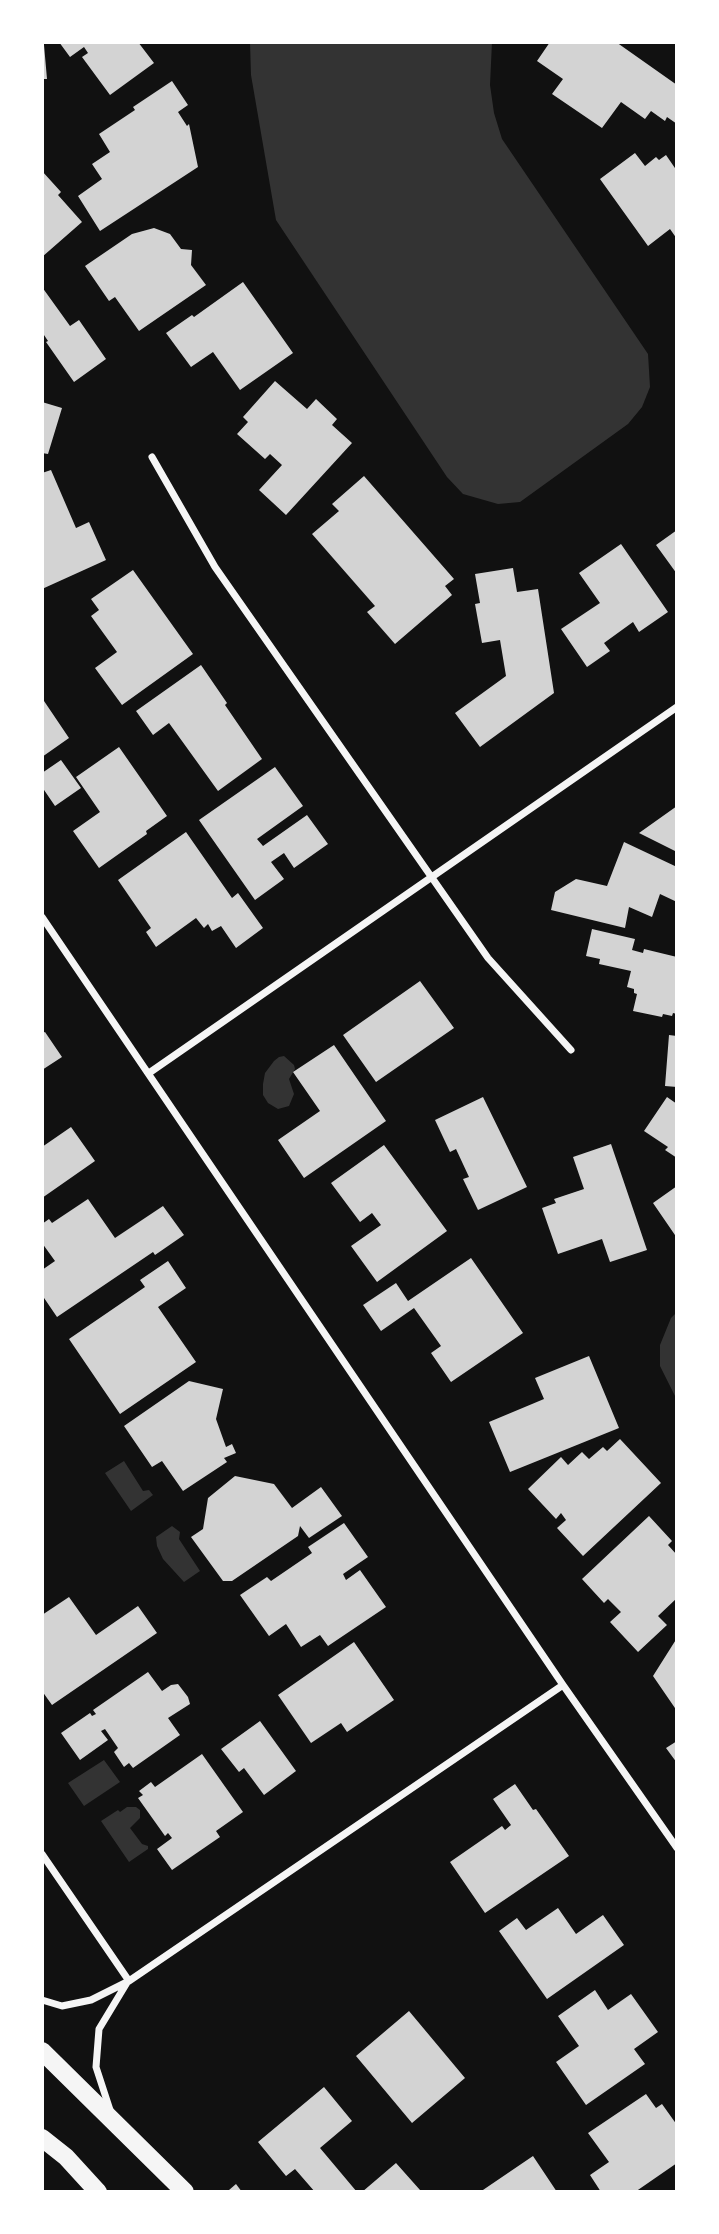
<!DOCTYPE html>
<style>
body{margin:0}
#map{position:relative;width:719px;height:2234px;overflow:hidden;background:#111;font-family:"DejaVu Sans",sans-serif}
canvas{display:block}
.frame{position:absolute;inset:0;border:44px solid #fff;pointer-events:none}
</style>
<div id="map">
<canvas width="719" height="2234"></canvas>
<div class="frame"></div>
</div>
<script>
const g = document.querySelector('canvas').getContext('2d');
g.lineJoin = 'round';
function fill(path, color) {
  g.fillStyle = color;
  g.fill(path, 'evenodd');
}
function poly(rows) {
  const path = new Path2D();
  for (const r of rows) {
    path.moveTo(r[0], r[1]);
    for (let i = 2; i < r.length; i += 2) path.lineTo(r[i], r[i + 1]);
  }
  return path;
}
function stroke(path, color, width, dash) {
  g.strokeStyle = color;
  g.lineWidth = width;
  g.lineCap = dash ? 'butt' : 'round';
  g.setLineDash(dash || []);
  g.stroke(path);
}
const water = poly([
 [250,42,492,42,490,85,494,113,502,139,648,354,650,387,642,407,628,424,520,502,498,504,463,494,447,477,276,220,251,75],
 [284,1056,294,1065,295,1069,289,1079,294,1094,289,1106,278,1109,268,1103,263,1095,263,1084,265,1073,274,1061,279,1057],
 [677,1312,677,1400,660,1366,660,1345,671,1318],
 [124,1461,143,1491,149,1490,153,1495,131,1511,105,1473],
 [172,1526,180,1532,179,1539,200,1571,184,1582,163,1559,157,1546,156,1537],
 [104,1760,120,1782,84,1806,68,1783],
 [127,1807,136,1807,140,1810,140,1818,130,1828,142,1844,148,1846,148,1849,129,1862,101,1821,118,1810,120,1812]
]);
const building = poly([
 [59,42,138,42,154,63,110,95,82,57,88,53,84,47,70,57],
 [550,42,616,42,677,85,677,124,667,117,665,121,651,111,645,119,621,102,602,128,552,94,563,79,537,61],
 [42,45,44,45,47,79,42,79],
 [172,81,188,105,178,112,187,126,189,124,198,167,100,231,78,196,102,179,92,164,110,152,99,134,135,110,133,107],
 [635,153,645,166,656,157,659,160,666,155,677,171,677,239,670,229,648,246,600,179],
 [42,171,61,192,58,195,82,222,42,257],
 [154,228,170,234,181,249,192,250,191,265,206,285,139,331,115,297,109,301,85,266,132,234],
 [243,282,293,353,240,390,213,352,191,367,166,333,192,315,194,317],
 [42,287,70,326,79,320,106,359,74,382,46,342,48,341,42,332],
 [275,381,307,409,316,399,337,419,332,425,352,443,286,515,259,490,282,465,270,454,265,459,237,434,248,422,243,417],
 [42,402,62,408,48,454,42,453],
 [51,470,76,528,89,522,106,560,42,589,42,473],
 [364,476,454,579,445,586,452,595,395,644,367,612,375,606,312,534,339,511,332,504],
 [677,530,677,574,656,545],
 [621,544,668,612,639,632,633,622,604,643,610,651,587,667,561,629,600,603,579,573],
 [513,568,517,592,538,589,554,693,480,747,455,713,506,676,500,640,482,643,475,604,480,603,475,574],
 [133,570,193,654,122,705,95,668,117,652,91,616,99,610,91,599],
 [201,665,227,703,225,705,262,759,218,791,169,723,153,735,136,711],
 [42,698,69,738,42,757],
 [119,747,167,816,146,831,147,834,99,868,73,831,100,812,76,777],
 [61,760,81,788,55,806,42,787,42,773],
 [275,767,303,806,257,839,263,846,307,815,328,844,294,868,284,853,271,862,284,879,255,900,199,820],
 [677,806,677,852,639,833],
 [186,832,232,898,238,893,263,928,236,948,221,926,212,931,208,924,204,928,196,918,156,947,146,932,151,928,118,880],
 [624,842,677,867,677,902,660,894,652,917,629,907,625,928,551,910,555,892,576,879,607,886],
 [592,929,635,939,632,950,643,953,644,949,677,957,677,1014,673,1013,672,1016,663,1014,662,1017,633,1011,637,994,634,993,634,989,627,987,631,971,599,964,600,959,586,956],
 [420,981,454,1028,376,1082,343,1035],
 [45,1032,62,1057,42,1070,42,1033],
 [669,1035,677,1036,677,1087,665,1086],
 [334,1045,386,1121,304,1178,278,1140,320,1111,293,1072],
 [483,1097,527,1187,478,1210,463,1179,469,1177,456,1149,450,1152,435,1120],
 [667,1097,677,1104,677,1158,665,1150,668,1147,644,1131],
 [71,1127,95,1161,42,1198,42,1147],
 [611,1144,647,1250,610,1262,602,1239,558,1254,542,1208,556,1203,554,1199,584,1189,573,1157],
 [384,1145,447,1231,377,1282,351,1246,381,1225,372,1213,360,1222,331,1183],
 [677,1186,677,1238,653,1203],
 [88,1199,115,1238,163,1206,184,1235,155,1255,153,1252,57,1317,42,1295,42,1270,55,1261,42,1243,42,1224,49,1219,52,1223],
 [471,1258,523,1333,451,1382,431,1353,441,1346,414,1308,381,1331,363,1305,396,1283,408,1301],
 [168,1261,186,1288,158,1307,196,1362,120,1414,69,1339,145,1287,140,1280],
 [589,1356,619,1428,510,1472,489,1422,544,1399,535,1378],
 [189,1381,223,1389,216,1419,226,1447,232,1444,236,1453,224,1458,227,1462,183,1491,162,1461,152,1467,124,1426],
 [620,1439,661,1483,583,1556,557,1528,566,1520,561,1513,556,1519,528,1489,561,1457,568,1465,582,1452,589,1459,603,1447,607,1451],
 [235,1476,274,1484,292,1508,321,1487,342,1516,309,1538,300,1526,298,1536,232,1581,223,1581,191,1537,203,1529,208,1498],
 [649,1516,672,1541,668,1545,677,1555,677,1598,658,1616,667,1625,638,1652,610,1622,621,1612,608,1599,604,1603,582,1579],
 [344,1523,368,1557,343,1574,346,1580,360,1570,386,1607,328,1646,320,1635,301,1647,286,1624,269,1636,240,1595,267,1577,271,1581,312,1553,308,1547],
 [69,1597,96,1635,138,1606,157,1633,52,1705,42,1691,42,1615],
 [677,1638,677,1711,653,1676],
 [354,1642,394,1700,347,1732,341,1723,311,1743,278,1695],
 [148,1672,162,1691,171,1685,178,1684,188,1697,190,1704,168,1718,180,1735,133,1768,129,1763,124,1767,114,1752,118,1748,105,1729,101,1731,108,1740,80,1760,61,1733,90,1713,92,1716,96,1714,93,1710],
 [260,1721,296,1771,264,1795,244,1768,239,1772,221,1749],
 [677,1741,677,1763,666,1748],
 [202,1754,243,1812,216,1831,220,1837,172,1870,157,1849,172,1838,168,1833,165,1836,138,1798,143,1795,139,1791,151,1782,155,1787],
 [515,1784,533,1810,536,1809,569,1856,485,1913,450,1862,502,1826,505,1830,511,1825,493,1799],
 [558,1908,576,1934,603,1915,624,1945,547,1999,499,1931,517,1918,526,1930],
 [595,1990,608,2010,631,1994,658,2032,634,2049,645,2064,586,2105,556,2062,579,2046,558,2016],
 [409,2011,465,2078,412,2123,356,2056],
 [324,2087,352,2121,320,2148,357,2192,315,2192,295,2169,286,2176,258,2142],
 [646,2094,656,2108,662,2104,677,2125,677,2163,635,2192,601,2192,590,2175,609,2162,588,2133],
 [533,2156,557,2192,480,2192],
 [396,2163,420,2190,362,2192],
 [236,2184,242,2192,230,2192,229,2190]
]);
const minor = poly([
 [152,457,215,567,488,958,571,1050],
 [42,917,563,1685,677,1848],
 [149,1073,677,707],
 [42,1854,129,1981],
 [42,2000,62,2006,91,2000,129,1981,563,1685],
 [111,2113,96,2067,99,2029,128,1981]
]);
const primary = poly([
 [42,2051,185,2192],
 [42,2138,66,2157,98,2192]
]);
fill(water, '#333');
fill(building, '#d3d3d3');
stroke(minor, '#f5f5f5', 7);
stroke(primary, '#f5f5f5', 18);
</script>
